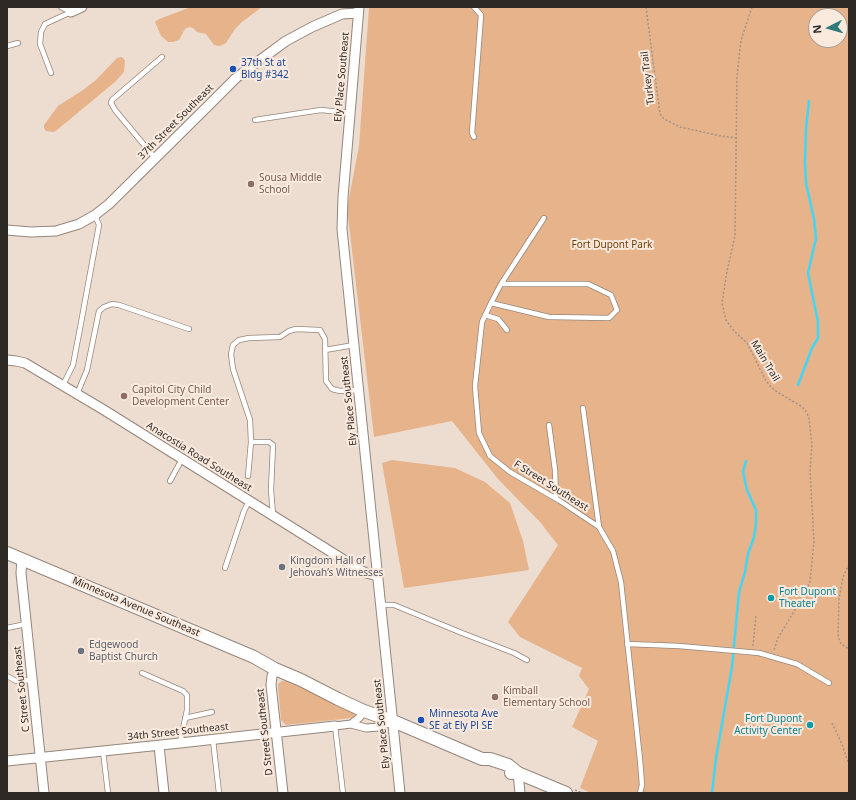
<!DOCTYPE html>
<meta charset="utf-8">
<style>
body{margin:0}
#map{position:relative;width:856px;height:800px;overflow:hidden;background:#edddd1;font-family:"Noto Sans",sans-serif}
canvas{display:block}
.frame{position:absolute;inset:0;border:8px solid #2f2925;pointer-events:none}
.north{position:absolute;left:808px;top:8px;width:40px;height:40px;box-sizing:border-box;background:#faeade;border:1px solid #a99d94;border-radius:50%;rotate:264deg;font-size:11px;font-weight:700;line-height:16px;text-align:center;color:#2f2925}
.north::after{content:'';display:block;margin:auto;width:14px;height:18px;background:#307a7a;clip-path:polygon(50% 0,100% 100%,50% 72%,0 100%)}
</style>
<div id="map">
<canvas width="856" height="800"></canvas>
<div class="frame"></div>
<div class="north">N</div>
</div>
<script>
const g = document.querySelector('canvas').getContext('2d');
g.lineJoin = 'round';
function fill(path, color) {
  g.fillStyle = color;
  g.fill(path, 'evenodd');
}
function poly(rows) {
  const path = new Path2D();
  for (const r of rows) {
    path.moveTo(r[0], r[1]);
    for (let i = 2; i < r.length; i += 2) path.lineTo(r[i], r[i + 1]);
  }
  return path;
}
function stroke(path, color, width, dash) {
  g.strokeStyle = color;
  g.lineWidth = width;
  g.lineCap = dash ? 'butt' : 'round';
  g.setLineDash(dash || []);
  g.stroke(path);
}
function label(font, color, halo, rows, align = 'center') {
  g.font = font + ' "Noto Sans",sans-serif';
  g.lineWidth = 4;
  g.setLineDash([]);
  g.textBaseline = 'middle';
  g.strokeStyle = halo;
  g.fillStyle = color;
  for (const [text, x, y, turn = 0] of rows) {
    g.save();
    g.translate(x, y);
    g.rotate((+turn || 0) * Math.PI / 180);
    g.textAlign = isNaN(turn) ? turn : align;
    if (halo) g.strokeText(text, 0, 0);
    g.fillText(text, 0, 0);
    g.restore();
  }
}
const green = poly([
 [191,7,262,7,242,22,235,29,226,43,220,46,214,45,206,34,197,32,193,28,189,27,185,29,179,40,173,42,168,42,161,36,155,22,159,19],
 [369,7,849,7,849,793,591,793,580,788,598,741,572,727,589,689,579,676,582,668,520,637,508,622,558,545,540,522,498,479,452,421,374,437,347,208,359,146],
 [816,16,840,16,840,40,816,40],
 [122,57,125,60,124,72,115,82,57,130,54,132,46,131,44,128,44,125,58,106,83,90,96,80,117,58],
 [392,460,455,468,485,482,510,503,523,541,529,570,404,588,382,463],
 [282,681,286,681,354,710,355,715,352,718,286,725,281,720,278,686,278,684]
]);
const stream = poly([
 [798,385,812,348,818,338,818,322,808,273,816,238,814,219,806,183,805,162,806,128,809,101],
 [712,793,716,758,732,667,739,592,745,572,748,554,754,537,756,524,756,510,747,490,743,472,746,461]
]);
const path = poly([
 [646,7,660,114,664,119,680,127,721,136,736,138],
 [752,7,741,40,737,76,735,236,727,271,722,303,726,320,734,331,747,343,766,381,771,387,777,392,801,406,805,410,809,418,812,445,810,471,814,542,810,582,804,595,778,638,774,650],
 [849,564,843,577,839,599,838,635,841,644,849,649],
 [753,646,756,615],
 [832,723,842,744,849,765],
 [575,790,583,793]
]);
const service = poly([
 [61,7,71,12],
 [7,46,18,43],
 [51,73,40,44,41,32,45,24,71,12],
 [255,120,321,110,350,113],
 [474,137,472,133,481,15,474,7],
 [155,158,115,110,111,103,112,100,162,57],
 [501,284,544,218],
 [491,303,549,317,609,318,617,310,611,295,588,284,501,284,491,303,482,322,475,386,479,433,490,456,510,472,560,501,599,527,613,551,621,582,640,760,642,785,640,793],
 [485,315,498,319,507,330],
 [325,350,354,345],
 [63,385,73,365,81,323,99,225,95,215],
 [77,394,87,370,99,311,104,307,112,304,119,305,189,329],
 [583,408,599,527],
 [549,425,555,470,556,498],
 [248,476,251,442],
 [170,481,182,459],
 [273,515,271,490,273,445,269,442,251,442,250,420,233,369,231,354,233,345,239,340,249,338,280,337,289,331,296,329,320,330,325,339,326,381,332,389,340,391,359,390],
 [225,568,244,511,249,501],
 [382,605,394,605,462,633,514,653,527,660],
 [7,628,26,624],
 [627,644,679,646,759,653,797,664,829,683],
 [142,673,183,691,187,695,187,710,180,743],
 [7,676,16,681,32,680],
 [185,718,212,712],
 [335,726,343,793],
 [213,740,219,793],
 [103,751,108,793]
]);
const pedestrian = poly([
 [351,724,359,718,364,711],
 [335,726,351,724,366,728,379,727,393,721]
]);
const minor = poly([
 [359,7,343,197,342,229,400,793],
 [71,12,82,7],
 [7,230,31,232,56,231,79,224,95,215,109,204,212,102,236,78,256,63,286,41,312,27,342,14,358,13],
 [7,360,16,361,25,363,104,410,360,570,366,573,378,576],
 [22,559,21,573,44,793],
 [275,669,272,676,271,685,283,793],
 [159,746,164,793],
 [7,761,180,743,335,726],
 [518,773,520,793]
]);
const secondary = poly([
 [7,553,254,657,275,669,301,680,338,699,364,711,393,721,482,759,490,759,508,765,518,773],
 [511,773,518,773,566,793]
]);
const markers = [
 [233,69,4,"#1a4fb4"],
 [251,184,4,"#8d6e63"],
 [124,396,4,"#8d6e63"],
 [282,567,4,"#6b7280"],
 [771,598,4,"#0f9aa8"],
 [81,651,4,"#6b7280"],
 [495,697,4,"#8d6e63"],
 [421,720,4,"#1a4fb4"],
 [810,725,4,"#0f9aa8"]
];
const transitNames = [
 ["37th St at",241,63],
 ["Bldg #342",241,75],
 ["Minnesota Ave",429,714],
 ["SE at Ely Pl SE",429,726]
];
const streetNames = [
 ["Ely Place Southeast",342,77,-85],
 ["Turkey Trail",648,78,-97],
 ["37th Street Southeast",176,122,-45],
 ["Main Trail",765,361,59],
 ["Ely Place Southeast",349,401,-96],
 ["Anacostia Road Southeast",199,457,32],
 ["F Street Southeast",551,486,32],
 ["Minnesota Avenue Southeast",136,607,23],
 ["C Street Southeast",22,689,-96],
 ["Ely Place Southeast",382,724,-96],
 ["34th Street Southeast",178,732,-6],
 ["D Street Southeast",265,732,-96]
];
const educationNames = [
 ["Sousa Middle",259,178],
 ["School",259,190],
 ["Capitol City Child",132,390],
 ["Development Center",132,402],
 ["Kimball",503,691],
 ["Elementary School",503,703]
];
const parkNames = [
 ["Fort Dupont Park",612,245]
];
const worshipNames = [
 ["Kingdom Hall of",290,561],
 ["Jehovah’s Witnesses",290,573],
 ["Edgewood",89,645],
 ["Baptist Church",89,657]
];
const cultureNames = [
 ["Fort Dupont",779,592],
 ["Theater",779,604],
 ["Fort Dupont",802,719,"right"],
 ["Activity Center",802,731,"right"]
];
fill(green, '#e7b38b');
stroke(stream, '#41d6f4', 2.5);
stroke(service, '#94867b', 6);
stroke(pedestrian, '#94867b', 9);
stroke(minor, '#94867b', 11);
stroke(secondary, '#94867b', 14);
stroke(path, '#a0948b', 1.5, [2, 2]);
stroke(service, '#fff', 4.5);
stroke(pedestrian, '#fff', 7);
stroke(minor, '#fff', 9);
stroke(secondary, '#fff', 12);
for (const [x, y, r, color] of markers) {
  const dot = new Path2D();
  dot.arc(x, y, r, 0, 2 * Math.PI);
  g.fillStyle = color;
  g.fill(dot);
  stroke(dot, '#faeade', 1.5);
}
label('10px', '#164399', '#faeade', transitNames, 'left');
label('10px', '#2f2925', '#faeade', streetNames);
label('10px', '#785e54', '#faeade', educationNames, 'left');
label('10px', '#6e3b03', '#faeade', parkNames);
label('10px', '#5b616d', '#faeade', worshipNames, 'left');
label('10px', '#0d838f', '#faeade', cultureNames, 'left');
</script>
